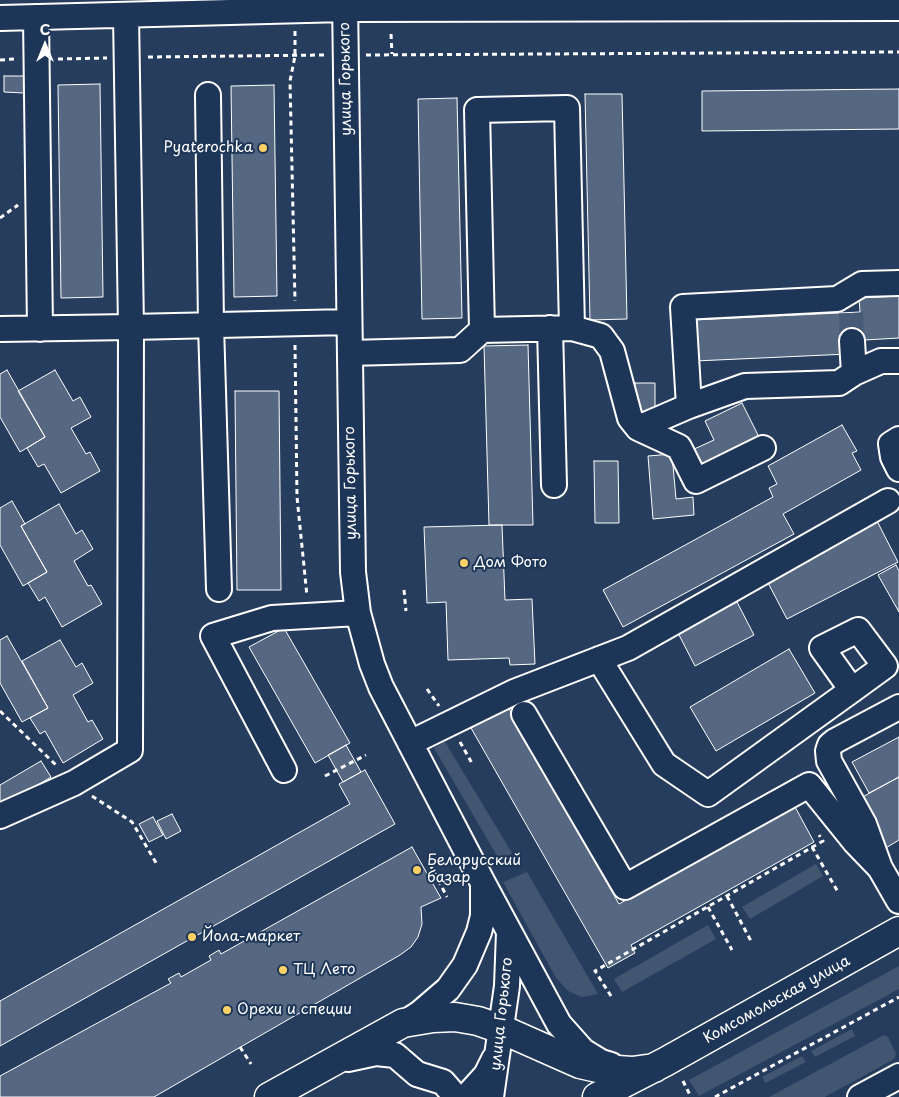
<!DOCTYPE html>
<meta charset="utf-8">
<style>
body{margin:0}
#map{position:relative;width:899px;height:1097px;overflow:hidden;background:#263d5e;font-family:"Playpen Sans",sans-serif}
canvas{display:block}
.north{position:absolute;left:20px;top:20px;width:50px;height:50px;-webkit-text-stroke:4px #1d3557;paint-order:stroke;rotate:0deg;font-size:14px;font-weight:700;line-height:20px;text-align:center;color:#fff}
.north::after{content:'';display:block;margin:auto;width:18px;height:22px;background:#fff;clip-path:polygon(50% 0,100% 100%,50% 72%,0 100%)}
</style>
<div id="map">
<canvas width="899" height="1097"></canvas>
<div class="north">С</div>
</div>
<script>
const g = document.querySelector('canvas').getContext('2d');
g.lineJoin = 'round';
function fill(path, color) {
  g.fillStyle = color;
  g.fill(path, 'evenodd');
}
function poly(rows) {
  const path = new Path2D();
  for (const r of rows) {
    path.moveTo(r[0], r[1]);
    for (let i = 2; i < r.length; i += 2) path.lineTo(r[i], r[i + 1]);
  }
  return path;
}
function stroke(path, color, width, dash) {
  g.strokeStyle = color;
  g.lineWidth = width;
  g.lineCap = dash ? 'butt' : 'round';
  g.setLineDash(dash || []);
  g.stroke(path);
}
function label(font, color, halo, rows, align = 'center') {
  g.font = font + ' "Playpen Sans",sans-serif';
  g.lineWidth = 4;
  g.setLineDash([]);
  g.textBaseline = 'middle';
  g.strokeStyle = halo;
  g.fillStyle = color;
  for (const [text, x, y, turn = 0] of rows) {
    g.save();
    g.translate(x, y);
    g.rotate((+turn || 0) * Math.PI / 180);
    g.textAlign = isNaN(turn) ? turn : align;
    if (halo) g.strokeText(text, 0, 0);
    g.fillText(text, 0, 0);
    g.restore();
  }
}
const green = poly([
 [445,742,512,853,500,861,434,748],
 [816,864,823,876,750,919,742,907],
 [527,872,598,994,582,997,568,991,556,978,503,882],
 [708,925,716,939,622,992,614,979],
 [899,966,899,989,699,1096,689,1080],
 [852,1029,855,1036,815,1057,811,1051],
 [884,1035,888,1037,896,1054,894,1059,825,1097,769,1097],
 [802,1056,806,1062,765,1083,762,1077]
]);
const building = poly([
 [4,76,24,76,24,93,4,92,4,76],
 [100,84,103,297,61,298,58,85,100,84],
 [274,85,277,296,234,297,231,86,274,85],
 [899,89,899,129,702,131,702,91,899,89],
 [585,94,622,94,627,319,590,320,585,94],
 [457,98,462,318,422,319,418,99,457,98],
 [899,296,899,338,847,341,848,354,695,361,693,320,860,312,859,298,899,296],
 [528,345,533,525,489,525,484,346,528,345],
 [7,370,45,437,20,452,0,417,0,374,7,370],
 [55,370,73,401,80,397,91,417,71,428,86,454,90,452,100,471,61,493,44,464,38,467,27,448,45,437,18,391,55,370],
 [635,383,655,383,655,412,635,412,635,383],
 [235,391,279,391,281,590,237,590,235,391],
 [742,403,761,441,702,470,692,450,714,440,705,421,742,403],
 [842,425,857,451,852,453,861,470,783,514,794,534,623,627,603,590,773,497,769,488,777,484,768,466,842,425],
 [672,454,676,499,693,497,694,515,653,519,648,456,672,454],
 [594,461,618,461,619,523,595,523,594,461],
 [12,501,25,524,21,526,47,572,23,586,0,545,0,508,12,501],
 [59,504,76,534,82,530,93,549,74,561,88,586,91,585,102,604,62,627,45,597,39,601,28,583,47,572,21,526,59,504],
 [877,521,898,562,787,619,766,579,877,521],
 [502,525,505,600,532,599,535,664,510,665,509,658,448,660,446,602,427,603,424,527,502,525],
 [896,565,899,571,899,612,878,575,896,565],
 [737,602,754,635,695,666,678,633,737,602],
 [284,628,350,743,315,763,249,647,284,628],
 [7,636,48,708,22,722,0,683,0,640,7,636],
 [60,640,76,667,82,663,93,683,73,695,88,722,92,720,103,739,63,763,45,731,40,734,30,718,48,708,22,661,60,640],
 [789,649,815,693,716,751,690,707,789,649],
 [508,707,619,904,794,805,814,842,631,945,635,953,608,968,471,728,508,707],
 [899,737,899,777,869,793,852,762,899,737],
 [346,745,361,772,343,782,328,755,346,745],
 [41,761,51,777,0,808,0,785,41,761],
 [365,770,395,824,0,1046,0,1001,350,804,339,784,365,770],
 [899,777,899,840,884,849,857,800,899,777],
 [172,814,181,831,166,839,157,821,172,814],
 [153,817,163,835,149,842,139,824,153,817],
 [412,847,441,898,421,907,422,924,418,937,411,947,400,955,154,1097,0,1097,0,1076,171,983,168,979,179,973,181,977,211,960,209,956,219,950,221,954,412,847]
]);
const minorTunnel = poly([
 [851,313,852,341]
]);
const path = poly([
 [295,31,295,56,290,81,295,301],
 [391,34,392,54],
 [366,55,899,52],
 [148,57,324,55],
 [58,59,107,58],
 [0,60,14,59],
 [0,218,18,205],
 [295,345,297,497,307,596],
 [404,590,406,611],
 [427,689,439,706],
 [0,711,57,766],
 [460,742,473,765],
 [325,776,366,755],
 [92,796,132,822,158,866],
 [812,847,838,892],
 [430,864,447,897],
 [727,896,751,941],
 [708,907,732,950],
 [611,996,595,971,823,841,819,835],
 [240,1047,251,1064],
 [683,1081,691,1097],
 [715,1097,899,997]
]);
const minor = poly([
 [345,0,353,572,358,613,372,664,381,687,483,883,559,1024,583,1051,601,1062,611,1065],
 [36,17,40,329],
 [0,18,345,9,899,8],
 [208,95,211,325,219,589],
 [550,328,554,485],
 [572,328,601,336,612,351,630,418,638,428,679,447,696,481,763,448],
 [0,329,131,327,126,15],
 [852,341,854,373],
 [350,353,460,350,482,330,572,328,567,108,477,110,482,330],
 [689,406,745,386,839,383,854,373,881,361,899,361],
 [638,428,689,406,683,307,837,299,862,284,899,283],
 [899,439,891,444,893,457,899,469],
 [599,659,664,764,708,794,852,690,885,666,858,630,822,648,852,690],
 [899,707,835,741,830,745,828,751,829,761,864,824,880,868,899,901],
 [524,714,625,887,809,785,855,842,880,868],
 [410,743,514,692,628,648,888,501],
 [284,770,213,636,272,618,358,613],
 [0,816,74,783,130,750,131,327,349,322],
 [406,1022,420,1013,448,989,465,965,479,932,483,916,483,885],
 [348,1059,376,1053,395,1055,417,1074,443,1082,456,1097],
 [466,1097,486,1075,494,1059],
 [491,1097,507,986,509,932],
 [860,1097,899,1076]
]);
const major = poly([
 [269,1097,403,1023,433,1018,455,1017,478,1021,501,1029,580,1064,602,1069,632,1071,654,1068],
 [597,1097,665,1062,899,931]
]);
const markers = [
 [263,148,5,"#ffd166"],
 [464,563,5,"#ffd166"],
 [417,870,5,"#ffd166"],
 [192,937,5,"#ffd166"],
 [283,970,5,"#ffd166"],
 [227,1010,5,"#ffd166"]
];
const streetNames = [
 ["улица Горького",346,79,-91],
 ["улица Горького",351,483,-91],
 ["Комсомольская улица",777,1000,-29],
 ["улица Горького",502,1014,-84]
];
const poiNames = [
 ["Pyaterochka",253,148,"right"],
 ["Дом Фото",474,563],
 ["Белорусский",427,861],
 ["базар",427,878],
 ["Йола-маркет",202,937],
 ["ТЦ Лето",293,970],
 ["Орехи и специи",237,1010]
];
fill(green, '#425672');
fill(building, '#556781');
stroke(building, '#fff', 1);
stroke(minorTunnel, '#475a76', 24, [24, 12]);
stroke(minor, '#fff', 28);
stroke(major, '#fff', 31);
stroke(path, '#fff', 3, [5, 4]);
stroke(minor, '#1d3557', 24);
stroke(major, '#1d3557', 28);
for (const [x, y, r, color] of markers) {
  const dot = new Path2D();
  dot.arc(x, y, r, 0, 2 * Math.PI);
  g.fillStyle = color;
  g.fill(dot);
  stroke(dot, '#1d3557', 2);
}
label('15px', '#fff', '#1d3557', streetNames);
label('15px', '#fff', '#1d3557', poiNames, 'left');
</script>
